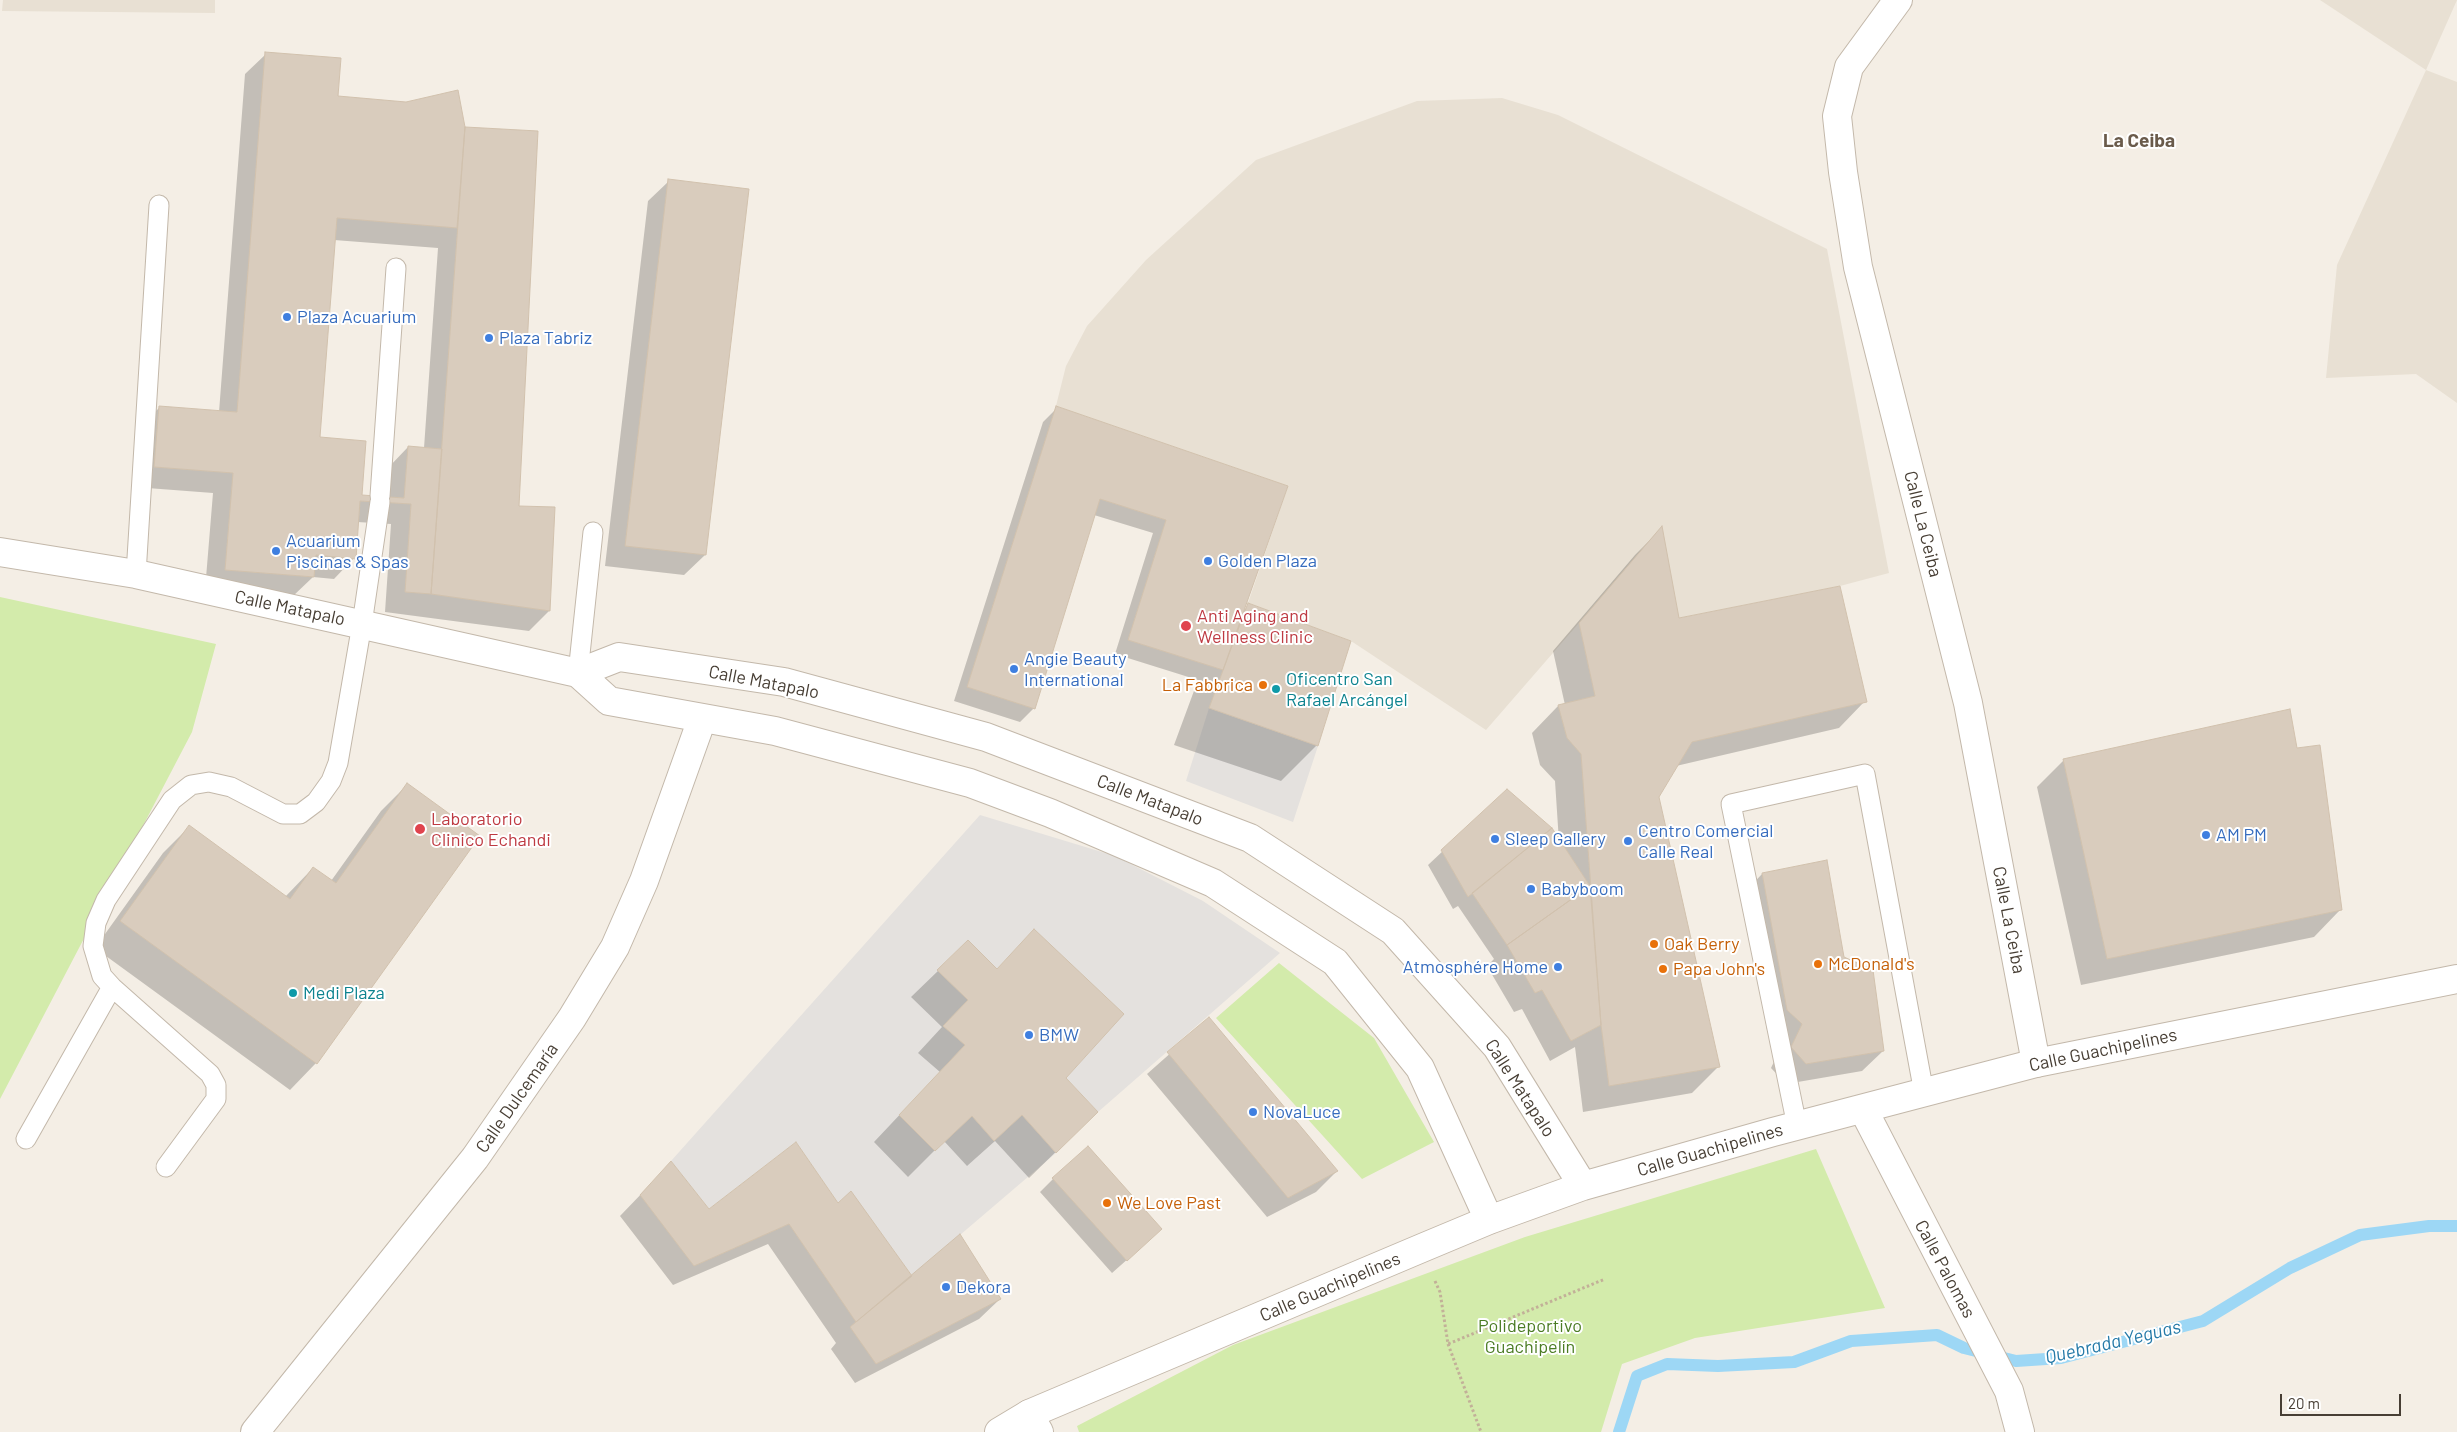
<!DOCTYPE html>
<meta charset="utf-8">
<style>
body{margin:0}
#map{position:relative;width:2457px;height:1432px;overflow:hidden;background:#f4eee5;font-family:Barlow,sans-serif}
canvas{display:block}
.scale{position:absolute;left:2280px;top:1394px;width:121px;height:22px;box-sizing:border-box;border:2px solid #473e34;border-top:0;padding-left:6px;font-size:15px;line-height:18px;white-space:nowrap;color:#473e34;-webkit-text-stroke:4px #fff;paint-order:stroke}
</style>
<div id="map">
<canvas width="2457" height="1432"></canvas>
<div class="scale">20 m</div>
</div>
<script>
const g = document.querySelector('canvas').getContext('2d');
g.lineJoin = 'round';
function fill(path, color) {
  g.fillStyle = color;
  g.fill(path, 'evenodd');
}
function poly(rows) {
  const path = new Path2D();
  for (const r of rows) {
    path.moveTo(r[0], r[1]);
    for (let i = 2; i < r.length; i += 2) path.lineTo(r[i], r[i + 1]);
  }
  return path;
}
function stroke(path, color, width, dash) {
  g.strokeStyle = color;
  g.lineWidth = width;
  g.lineCap = dash ? 'butt' : 'round';
  g.setLineDash(dash || []);
  g.stroke(path);
}
function label(font, color, halo, rows, align = 'center') {
  g.font = font + ' Barlow,sans-serif';
  g.lineWidth = 4;
  g.setLineDash([]);
  g.textBaseline = 'middle';
  g.strokeStyle = halo;
  g.fillStyle = color;
  for (const [text, x, y, turn = 0] of rows) {
    g.save();
    g.translate(x, y);
    g.rotate((+turn || 0) * Math.PI / 180);
    g.textAlign = isNaN(turn) ? turn : align;
    if (halo) g.strokeText(text, 0, 0);
    g.fillText(text, 0, 0);
    g.restore();
  }
}
const residential = poly([
 [3,0,215,0,215,13,2,11],
 [2320,0,2457,0,2426,70,2457,82,2457,403,2416,374,2326,378,2337,265,2426,70],
 [1502,98,1558,115,1827,249,1889,573,1840,586,1679,618,1579,623,1486,730,1351,641,1248,603,1288,486,1056,406,1066,366,1087,326,1146,260,1256,160,1417,101]
]);
const green = poly([
 [0,597,216,644,192,732,0,1099],
 [1279,963,1374,1038,1434,1142,1362,1179,1216,1018],
 [1816,1149,1885,1308,1695,1338,1622,1364,1601,1432,1079,1432,1077,1426,1233,1345,1525,1237]
]);
const parking = poly([
 [1209,708,1318,746,1293,822,1186,781],
 [980,815,1115,856,1203,901,1280,953,1098,1112,1066,1078,1123,1014,1034,930,997,969,968,940,937,970,968,1000,943,1026,965,1045,899,1115,935,1151,972,1116,994,1141,1022,1115,1056,1153,912,1276,851,1192,838,1203,796,1142,709,1209,671,1161]
]);
const shadow = poly([
 [266,54,336,97,464,128,537,132,518,507,549,611,529,631,385,612,391,524,357,522,354,558,334,579,313,577,292,597,205,590,213,493,134,487,139,428,160,407,219,412,245,74],
 [334,240,438,248,424,448,408,447,388,468,386,498,360,496,318,438],
 [669,181,748,190,705,555,684,575,605,566,648,201],
 [1057,408,1287,487,1244,610,1249,605,1317,745,1281,781,1174,745,1198,680,1115,654,1153,533,1094,515,1034,708,1020,722,954,701,1043,422],
 [1661,529,1678,619,1865,701,1839,728,1676,766,1657,797,1719,1066,1692,1093,1583,1112,1575,1047,1550,1061,1522,1009,1514,1012,1487,966,1494,959,1458,906,1453,909,1428,865,1507,791,1559,842,1555,781,1540,765,1532,733,1558,706,1565,705,1553,651,1635,555],
 [2296,750,2340,910,2314,937,2081,985,2037,787,2064,760],
 [407,785,316,1063,290,1090,95,948,163,853,189,827,285,897,313,868,331,881,381,811],
 [1762,874,1883,1051,1862,1071,1786,1084,1771,1068,1782,1045,1767,1030,1742,895],
 [968,942,1065,1078,1070,1138,1029,1178,995,1141,967,1166,944,1141,908,1177,874,1142,940,1072,918,1053,942,1027,911,997],
 [1209,1019,1337,1171,1316,1192,1267,1217,1147,1074],
 [671,1163,708,1211,838,1205,912,1277,1000,1299,979,1319,855,1383,831,1349,836,1343,768,1244,673,1285,620,1216],
 [1053,1179,1147,1242,1112,1273,1040,1192]
]);
const stream = poly([
 [1619,1432,1637,1376,1667,1364,1718,1366,1794,1362,1851,1341,1937,1335,1964,1348,2016,1361,2061,1358,2203,1321,2290,1268,2360,1235,2429,1226,2457,1226]
]);
const building = poly([
 [265,52,341,58,338,96,406,102,458,90,465,127,457,228,337,218,320,437,366,441,362,495,404,498,408,446,442,449,431,594,405,592,411,504,360,501,356,559,316,555,314,577,225,570,233,473,154,467,159,406,237,412,265,52],
 [465,127,538,131,519,506,555,507,550,611,431,594,465,127],
 [668,179,749,189,706,555,625,546,668,179],
 [1056,406,1288,486,1223,670,1128,640,1166,520,1100,499,1035,709,967,687,1056,406],
 [1662,526,1679,618,1840,586,1867,702,1692,742,1659,797,1720,1067,1609,1086,1601,1025,1581,754,1567,738,1558,705,1595,696,1579,623,1662,526],
 [1248,603,1351,641,1318,746,1209,708,1248,603],
 [2290,709,2297,748,2320,745,2342,910,2107,959,2063,759,2290,709],
 [407,783,480,836,317,1064,120,921,189,825,290,899,313,867,336,883,407,783],
 [1507,789,1552,828,1468,897,1441,850,1507,789],
 [1552,828,1590,886,1507,945,1472,893,1552,828],
 [1827,860,1844,957,1873,970,1884,1051,1806,1064,1791,1047,1802,1024,1787,1010,1762,873,1827,860],
 [1590,886,1601,1025,1571,1041,1542,990,1535,993,1507,945,1590,886],
 [1034,929,1124,1014,1066,1078,1098,1112,1056,1153,1022,1115,994,1141,972,1116,935,1151,899,1115,965,1045,943,1026,968,1000,937,970,968,940,997,969,1034,929],
 [1209,1017,1338,1171,1288,1198,1167,1052,1209,1017],
 [796,1142,838,1203,851,1191,912,1276,856,1322,789,1224,694,1266,640,1195,671,1161,709,1209,796,1142],
 [1088,1146,1162,1229,1127,1261,1052,1178,1088,1146],
 [960,1234,1001,1299,876,1364,850,1327,960,1234]
]);
const path = poly([
 [1435,1281,1440,1292,1448,1344,1605,1279],
 [1448,1344,1481,1432]
]);
const service = poly([
 [380,496,396,268],
 [136,574,159,205],
 [578,673,593,532],
 [1797,1126,1731,804,1865,774,1924,1093],
 [26,1139,112,987],
 [166,1167,216,1099,216,1085,210,1074,112,987,102,976,93,946,96,923,106,900,172,800,191,785,209,782,231,787,283,814,300,814,316,802,331,781,338,763,362,624,380,502]
]);
const minor = poly([
 [1898,0,1849,67,1837,116,1843,172,1858,267,1968,703,2036,1063],
 [1863,1109,2009,1391,2020,1432],
 [1029,1414,1039,1432],
 [255,1432,475,1158,572,1018,615,947,644,881,702,719]
]);
const tertiary = poly([
 [0,552,136,574,578,673,609,701,775,731,970,783,1050,813,1213,883,1335,962,1420,1068,1489,1220],
 [578,673,619,657,784,682,986,737,1250,838,1393,931,1497,1047,1583,1186],
 [999,1432,1029,1414,1422,1248,1489,1220,1583,1186,1773,1132,2036,1063,2457,979]
]);
const markers = [
 [287,317,5,"#3f7fe0"],
 [489,338,5,"#3f7fe0"],
 [276,551,5,"#3f7fe0"],
 [1208,561,5,"#3f7fe0"],
 [1186,626,6,"#e0444e"],
 [1014,669,5,"#3f7fe0"],
 [1263,685,5,"#e8710a"],
 [1276,689,5,"#0f9aa8"],
 [420,829,6,"#e0444e"],
 [2206,835,5,"#3f7fe0"],
 [1495,839,5,"#3f7fe0"],
 [1628,841,5,"#3f7fe0"],
 [1531,889,5,"#3f7fe0"],
 [1654,944,5,"#e8710a"],
 [1818,964,5,"#e8710a"],
 [1558,967,5,"#3f7fe0"],
 [1663,969,5,"#e8710a"],
 [293,993,5,"#0f9aa8"],
 [1029,1035,5,"#3f7fe0"],
 [1253,1112,5,"#3f7fe0"],
 [1107,1203,5,"#e8710a"],
 [946,1287,5,"#3f7fe0"]
];
const shopNames = [
 ["Plaza Acuarium",297,317],
 ["Plaza Tabriz",499,338],
 ["Acuarium",286,541],
 ["Piscinas & Spas",286,562],
 ["Golden Plaza",1218,561],
 ["Angie Beauty",1024,659],
 ["International",1024,680],
 ["Centro Comercial",1638,831],
 ["Calle Real",1638,852],
 ["AM PM",2216,835],
 ["Sleep Gallery",1505,839],
 ["Babyboom",1541,889],
 ["Atmosphére Home",1548,967,"right"],
 ["BMW",1039,1035],
 ["NovaLuce",1263,1112],
 ["Dekora",956,1287]
];
const streetNames = [
 ["Calle La Ceiba",1923,524,76],
 ["Calle Matapalo",290,608,12],
 ["Calle Matapalo",764,682,11],
 ["Calle Matapalo",1150,800,21],
 ["Calle La Ceiba",2009,920,79],
 ["Calle Guachipelines",2103,1050,-12],
 ["Calle Matapalo",1520,1088,57],
 ["Calle Dulcemaría",517,1098,-55],
 ["Calle Guachipelines",1710,1150,-16],
 ["Calle Palomas",1945,1269,62],
 ["Calle Guachipelines",1330,1287,-23]
];
const healthNames = [
 ["Anti Aging and",1197,616],
 ["Wellness Clinic",1197,637],
 ["Laboratorio",431,819],
 ["Clinico Echandi",431,840]
];
const cultureNames = [
 ["Oficentro San",1286,679],
 ["Rafael Arcángel",1286,700],
 ["Medi Plaza",303,993]
];
const foodNames = [
 ["La Fabbrica",1253,685,"right"],
 ["Oak Berry",1664,944],
 ["McDonald's",1828,964],
 ["Papa John's",1673,969],
 ["We Love Past",1117,1203]
];
const parkNames = [
 ["Polideportivo",1530,1326],
 ["Guachipelín",1530,1347]
];
const neighbourhoodNames = [
 ["La Ceiba",2139,141]
];
const waterNames = [
 ["Quebrada Yeguas",2113,1342,-13]
];
fill(residential, '#e8e0d3');
fill(green, '#d3ebab');
fill(parking, '#e4e1de');
fill(shadow, '#0003');
stroke(stream, '#9dd7f5', 12);
fill(building, '#d9ccbd');
stroke(building, '#d1c1ad', 1);
stroke(service, '#c3b8aa', 21);
stroke(minor, '#c3b8aa', 30);
stroke(tertiary, '#c3b8aa', 30);
stroke(path, '#c2b098', 3, [2.5, 2.5]);
stroke(service, '#fff', 19);
stroke(minor, '#fff', 28);
stroke(tertiary, '#fff', 28);
for (const [x, y, r, color] of markers) {
  const dot = new Path2D();
  dot.arc(x, y, r, 0, 2 * Math.PI);
  g.fillStyle = color;
  g.fill(dot);
  stroke(dot, '#fff', 2);
}
label('18px', '#366cbe', '#fff', shopNames, 'left');
label('18px', '#473e34', '#fff', streetNames);
label('18px', '#be3a42', '#fff', healthNames, 'left');
label('18px', '#0d838f', '#fff', cultureNames, 'left');
label('18px', '#c56008', '#fff', foodNames, 'left');
label('18px', '#4b7c24', '#fff', parkNames);
label('bold 19px', '#6a5b4b', '#fff', neighbourhoodNames);
label('italic 19px', '#257aa8', '#fff', waterNames);
</script>
